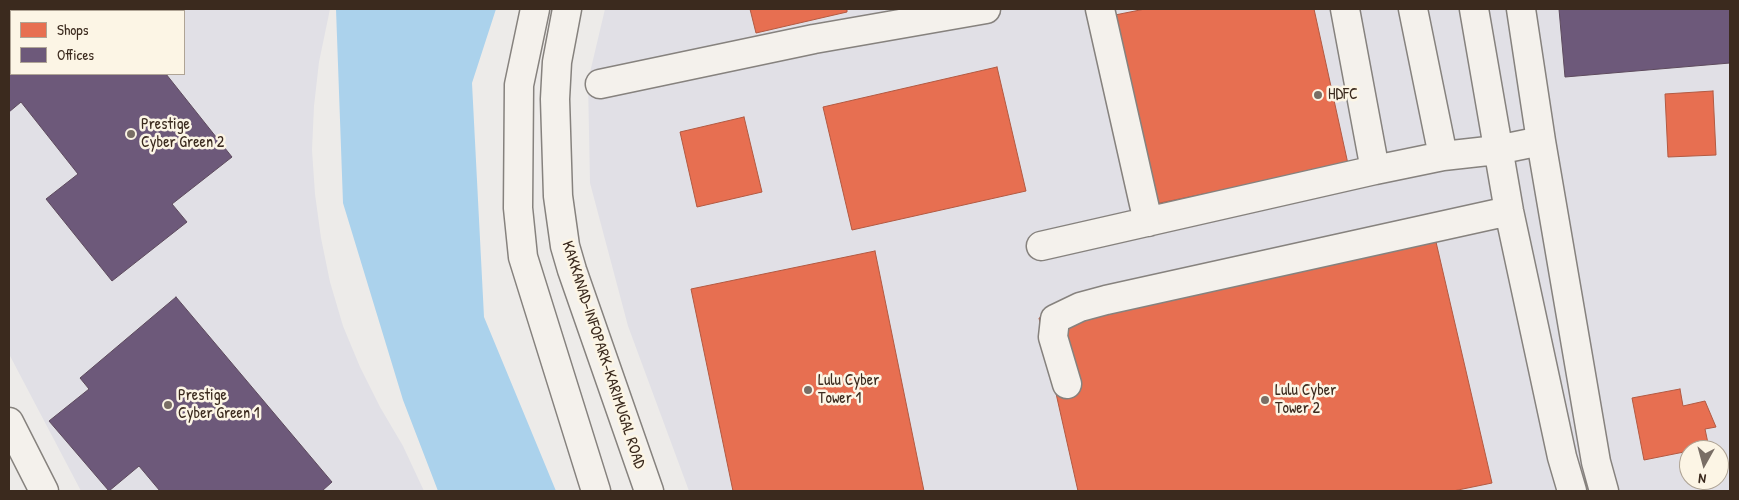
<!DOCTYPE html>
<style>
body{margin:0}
#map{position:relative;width:1739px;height:500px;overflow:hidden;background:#edebe9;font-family:"Patrick Hand",sans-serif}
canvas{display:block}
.frame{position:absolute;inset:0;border:10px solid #3b2a1e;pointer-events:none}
.legend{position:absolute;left:10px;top:10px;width:175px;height:65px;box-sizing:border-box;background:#fcf5e5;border:1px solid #afa495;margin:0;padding:6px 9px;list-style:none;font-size:15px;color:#3b2a1e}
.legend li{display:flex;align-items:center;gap:10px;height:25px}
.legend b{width:25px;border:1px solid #afa495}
.north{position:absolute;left:1679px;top:440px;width:50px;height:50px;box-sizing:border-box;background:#fcf5e5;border:1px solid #afa495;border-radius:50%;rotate:187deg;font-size:14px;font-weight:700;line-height:20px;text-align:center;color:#3b2a1e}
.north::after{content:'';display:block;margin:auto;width:18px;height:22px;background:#796e65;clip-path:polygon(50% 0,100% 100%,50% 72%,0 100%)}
</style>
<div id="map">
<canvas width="1739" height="500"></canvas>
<div class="frame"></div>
<ul class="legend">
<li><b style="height:14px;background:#e76f51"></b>Shops</li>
<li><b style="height:14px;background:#6d597a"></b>Offices</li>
</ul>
<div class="north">N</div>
</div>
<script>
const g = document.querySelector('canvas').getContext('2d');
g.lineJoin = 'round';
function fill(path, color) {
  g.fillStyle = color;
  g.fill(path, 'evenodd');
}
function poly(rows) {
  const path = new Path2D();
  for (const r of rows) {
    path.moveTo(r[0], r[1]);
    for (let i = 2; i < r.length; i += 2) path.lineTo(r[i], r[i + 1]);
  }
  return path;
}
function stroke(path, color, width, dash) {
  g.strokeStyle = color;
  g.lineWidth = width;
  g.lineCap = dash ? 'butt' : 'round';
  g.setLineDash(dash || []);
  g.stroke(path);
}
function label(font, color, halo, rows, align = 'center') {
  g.font = font + ' "Patrick Hand",sans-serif';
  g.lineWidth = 5;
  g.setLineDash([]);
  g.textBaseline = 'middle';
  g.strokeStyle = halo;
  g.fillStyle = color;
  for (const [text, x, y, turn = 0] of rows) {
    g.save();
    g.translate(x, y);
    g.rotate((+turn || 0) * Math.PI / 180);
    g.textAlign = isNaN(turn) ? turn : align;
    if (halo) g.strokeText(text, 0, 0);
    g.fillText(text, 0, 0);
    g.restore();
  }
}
const built = poly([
 [9,9,330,9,319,62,314,106,312,150,315,194,321,238,330,282,343,326,360,367,380,407,403,446,424,491,81,491,9,354],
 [11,11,184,11,184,74,11,74],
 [605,9,1730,9,1730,491,689,491,628,326,590,183,588,81],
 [1689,450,1719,450,1719,480,1689,480]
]);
const water = poly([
 [336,9,496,9,472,83,484,317,556,491,438,491,403,400,343,203]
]);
const shops = poly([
 [750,9,847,9,847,12,756,33,750,9],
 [1145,9,1314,9,1348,164,1155,204,1115,15,1145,9],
 [997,67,1026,191,852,230,823,107,997,67],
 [1713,91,1716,155,1668,157,1665,94,1713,91],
 [744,117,762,192,697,207,680,132,744,117],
 [1433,229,1492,483,1453,491,1078,491,1039,318,1433,229],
 [875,251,924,491,733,491,691,289,875,251],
 [1680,389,1683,406,1705,401,1716,427,1705,429,1709,448,1689,450,1689,451,1644,460,1632,398,1680,389]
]);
const offices = poly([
 [9,9,115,9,117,11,11,11,11,74,166,74,232,157,172,204,187,222,112,281,46,199,78,174,21,102,9,112,9,9],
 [1559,9,1730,9,1730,63,1565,77,1559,9],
 [176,297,332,482,322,491,160,491,139,466,109,491,49,421,89,389,80,378,176,297]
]);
const minor = poly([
 [1100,9,1148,222],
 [1345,9,1375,170,1443,156,1497,150,1541,141],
 [1413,9,1443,156],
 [1474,9,1509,211,1562,457,1572,491],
 [1521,9,1541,141,1596,462,1604,491],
 [600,84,814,39,986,9],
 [1041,246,1375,170],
 [1067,384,1053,337,1055,319,1080,307,1106,300,1509,211],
 [9,422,44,491]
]);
const major = poly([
 [535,9,519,85,518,208,523,257,596,491],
 [567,9,557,62,555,99,558,196,565,246,572,270,649,491]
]);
const markers = [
 [1318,95,5,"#796e65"],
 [131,134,5,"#796e65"],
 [808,390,5,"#796e65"],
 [1265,400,5,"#796e65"],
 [168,405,5,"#796e65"]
];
const poiNames = [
 ["HDFC",1328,95],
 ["Prestige",141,125],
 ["Cyber Green 2",141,143],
 ["Lulu Cyber",818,381],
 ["Tower 1",818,399],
 ["Lulu Cyber",1275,391],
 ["Tower 2",1275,409],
 ["Prestige",178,396],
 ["Cyber Green 1",178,414]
];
const streetNames = [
 ["KAKKANAD-INFOPARK-KARIMUGAL ROAD",603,355,72]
];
fill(built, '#e1e0e6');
fill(water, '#abd2ec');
fill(shops, '#e76f51');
stroke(shops, '#b35a42', 1);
fill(offices, '#6d597a');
stroke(offices, '#5e4b5e', 1);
stroke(minor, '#86827e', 31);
stroke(major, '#86827e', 31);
stroke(minor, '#f4f1ec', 28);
stroke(major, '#f4f1ec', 28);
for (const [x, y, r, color] of markers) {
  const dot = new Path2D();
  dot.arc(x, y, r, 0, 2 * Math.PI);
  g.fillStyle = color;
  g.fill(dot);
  stroke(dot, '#fcf5e5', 2);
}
label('16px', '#3b2a1e', '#fcf5e5', poiNames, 'left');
label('16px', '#3b2a1e', '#fcf5e5', streetNames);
</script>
